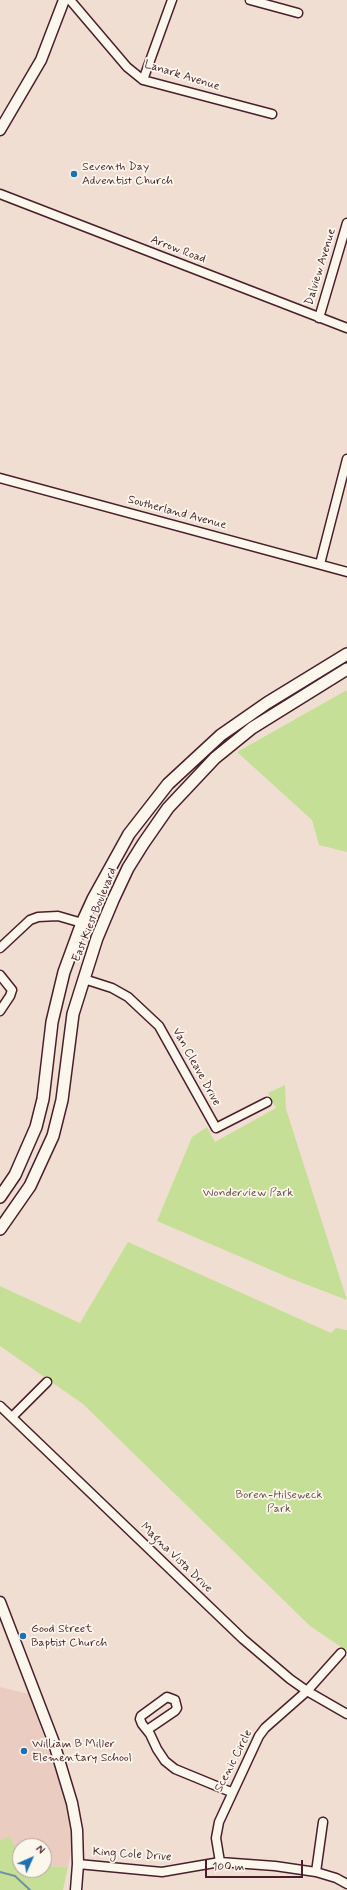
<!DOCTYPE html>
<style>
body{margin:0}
#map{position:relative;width:347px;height:1890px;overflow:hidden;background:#f1ded2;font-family:Mynerve,sans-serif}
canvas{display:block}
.north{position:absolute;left:12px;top:1838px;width:40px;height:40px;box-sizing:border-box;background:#fbf7ec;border:1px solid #b4a19f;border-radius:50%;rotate:45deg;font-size:11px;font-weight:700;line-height:16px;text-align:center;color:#4a1f2b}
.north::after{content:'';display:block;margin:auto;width:14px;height:18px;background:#1f6fb2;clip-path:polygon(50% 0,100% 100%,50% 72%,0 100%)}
.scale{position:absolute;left:205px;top:1860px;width:98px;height:18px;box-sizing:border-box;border:2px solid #4a1f2b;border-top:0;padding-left:5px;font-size:12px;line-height:14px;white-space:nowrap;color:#4a1f2b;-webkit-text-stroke:3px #fbf7ec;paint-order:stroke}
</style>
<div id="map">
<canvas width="347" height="1890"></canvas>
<div class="north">N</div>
<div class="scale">100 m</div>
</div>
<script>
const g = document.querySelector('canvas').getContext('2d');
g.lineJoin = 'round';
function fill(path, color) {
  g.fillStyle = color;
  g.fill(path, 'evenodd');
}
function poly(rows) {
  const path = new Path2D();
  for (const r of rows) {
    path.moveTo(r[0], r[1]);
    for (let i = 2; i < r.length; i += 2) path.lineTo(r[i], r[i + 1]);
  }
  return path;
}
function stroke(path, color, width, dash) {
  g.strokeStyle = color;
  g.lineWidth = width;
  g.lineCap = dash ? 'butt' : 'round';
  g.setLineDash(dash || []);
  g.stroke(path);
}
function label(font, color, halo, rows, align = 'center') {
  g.font = font + ' Mynerve,sans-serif';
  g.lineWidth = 3.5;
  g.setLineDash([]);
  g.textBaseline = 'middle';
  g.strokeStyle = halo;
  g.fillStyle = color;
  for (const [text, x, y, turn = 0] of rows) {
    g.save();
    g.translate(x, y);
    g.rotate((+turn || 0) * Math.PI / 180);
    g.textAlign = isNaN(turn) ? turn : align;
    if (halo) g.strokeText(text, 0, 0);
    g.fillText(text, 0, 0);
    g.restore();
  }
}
const built = poly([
 [0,1687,29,1694,69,1809,72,1847,68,1867,44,1866,44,1846,20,1846,20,1857,13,1842,9,1838,0,1840]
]);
const green = poly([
 [347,690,347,852,319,845,312,820,237,752],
 [285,1085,286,1109,347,1300,292,1279,157,1221,192,1137,207,1127,215,1142,276,1108,268,1093],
 [128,1242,331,1333,336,1328,347,1330,347,1651,310,1626,83,1404,0,1346,0,1286,80,1323],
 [9,1837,13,1842,20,1857,20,1870,44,1870,44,1866,68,1867,63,1890,0,1890,0,1840]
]);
const stream = poly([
 [0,1872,15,1876,30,1890]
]);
const minor = poly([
 [70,0,127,67,143,80,272,114],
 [250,0,298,13],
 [143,80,172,0],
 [0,194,347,328],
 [319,318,347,223],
 [0,478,347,572],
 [320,564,347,459],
 [0,948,30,920,38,917,58,916,82,923],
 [0,975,12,990,10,996,0,1011],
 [84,979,112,988,128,997,159,1026,216,1128,267,1102],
 [0,1406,243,1639,290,1679,307,1691,347,1714],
 [12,1417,47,1382],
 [147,1730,175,1711,177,1708,175,1700,167,1697,141,1716,140,1719,142,1724,150,1734,157,1749,165,1761,175,1769,231,1792],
 [220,1862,216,1838,219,1822,259,1736,265,1728,307,1691,341,1653],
 [78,1864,162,1872,220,1862,275,1866,316,1872,336,1878,347,1884],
 [316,1872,323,1822]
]);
const tertiary = poly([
 [0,130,41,60,64,0],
 [0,1602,53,1740,72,1803,77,1830,78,1864,76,1890]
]);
const secondary = poly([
 [0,1197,15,1175,36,1127,43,1099,52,1022,64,972,82,923,93,899,129,834,168,784,221,735,267,703,347,654],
 [0,1229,30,1186,53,1136,62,1100,73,1014,84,979,97,938,113,900,128,868,143,844,168,808,215,758,252,728,347,669]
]);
const markers = [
 [74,174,4,"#1f6fb2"],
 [23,1636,4,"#1f6fb2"],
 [24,1751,4,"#1f6fb2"]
];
const streetNames = [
 ["Lanark Avenue",182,76,17],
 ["Arrow Road",178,250,21],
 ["Dalview Avenue",321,267,-73],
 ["Southerland Avenue",177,513,15],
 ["East Kiest Boulevard",95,915,-68],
 ["Van Cleave Drive",196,1067,61],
 ["Magna Vista Drive",176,1558,44],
 ["Scenic Circle",234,1761,-63],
 ["King Cole Drive",132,1855,4]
];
const poiNames = [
 ["Seventh Day",82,167],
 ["Adventist Church",82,181],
 ["Good Street",31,1629],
 ["Baptist Church",31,1643],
 ["William B Miller",32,1744],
 ["Elementary School",32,1758]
];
const parkNames = [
 ["Wonderview Park",248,1193],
 ["Boren-Hilseweck",279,1495],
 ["Park",279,1509]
];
fill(built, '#eaccc0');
fill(green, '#c5e096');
stroke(stream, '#72909e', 2);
stroke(minor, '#4a1f2b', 11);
stroke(tertiary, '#4a1f2b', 13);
stroke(secondary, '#4a1f2b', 14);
stroke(minor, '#fbf7ec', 8);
stroke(tertiary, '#fbf7ec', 10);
stroke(secondary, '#fbf7ec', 11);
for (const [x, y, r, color] of markers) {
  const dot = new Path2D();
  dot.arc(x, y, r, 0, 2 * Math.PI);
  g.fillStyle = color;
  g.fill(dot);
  stroke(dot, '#fbf7ec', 1.5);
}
label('12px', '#4a1f2b', '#fbf7ec', streetNames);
label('12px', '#4a1f2b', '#fbf7ec', poiNames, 'left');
label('12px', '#694f46', '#fbf7ec', parkNames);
</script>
